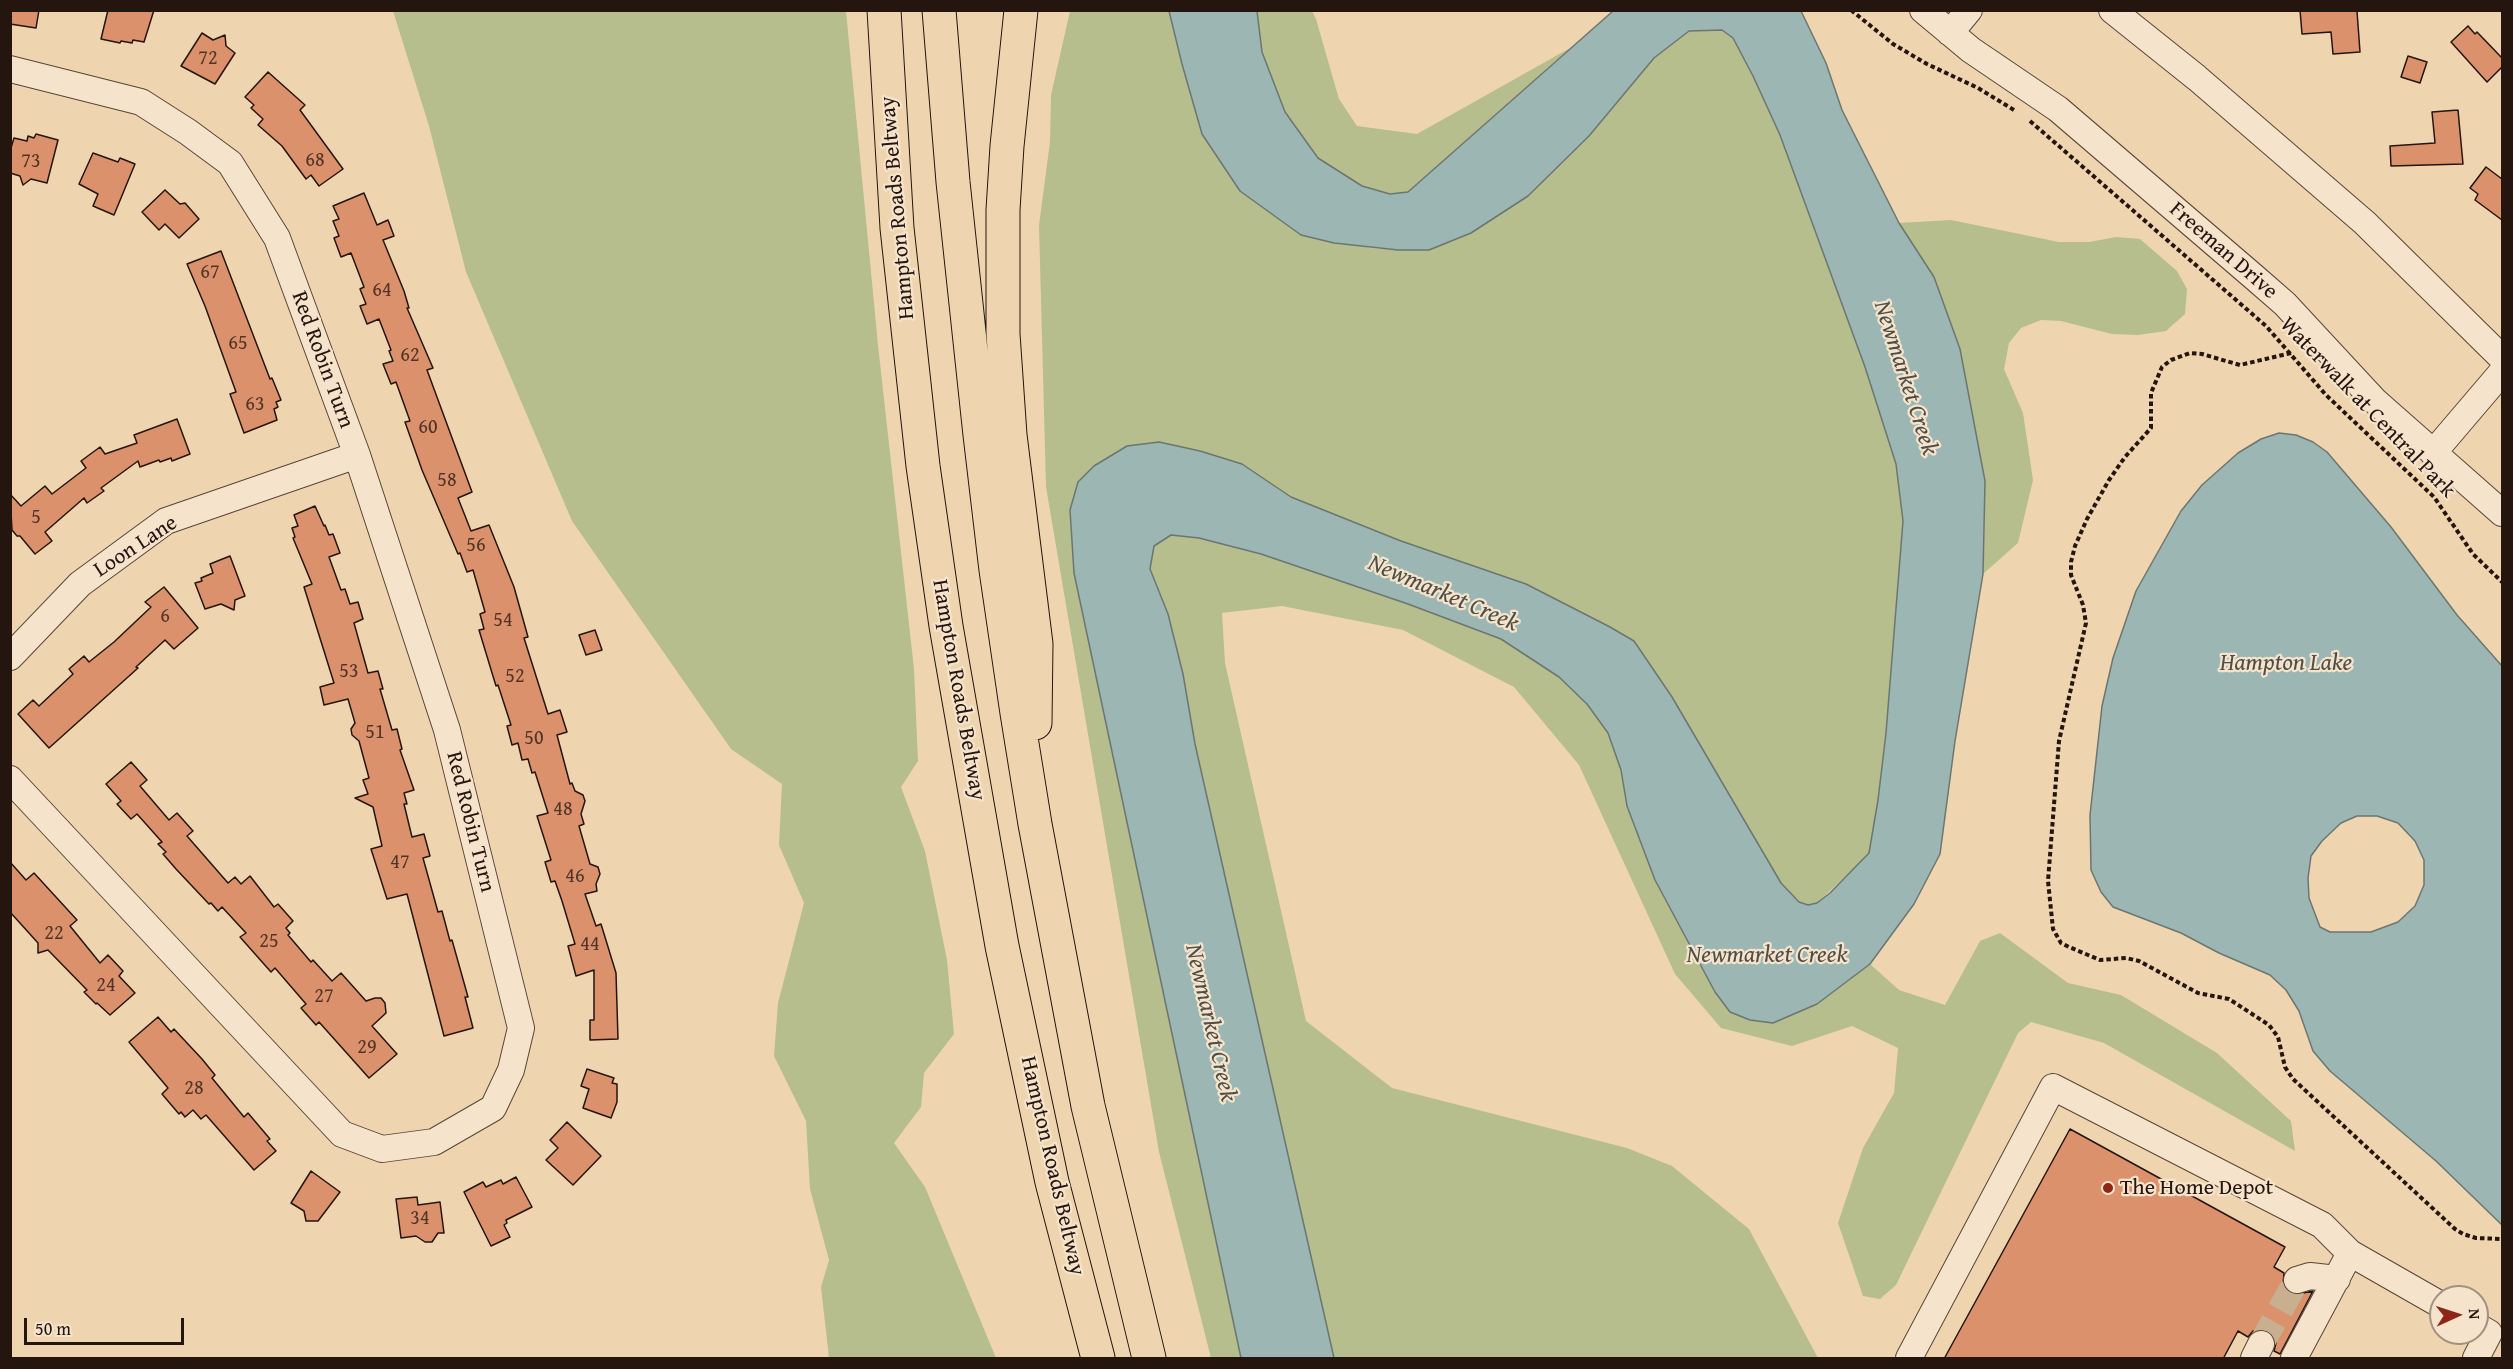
<!DOCTYPE html>
<style>
body{margin:0}
#map{position:relative;width:2513px;height:1369px;overflow:hidden;background:#efd5af;font-family:"Gentium Book Plus",serif}
canvas{display:block}
.frame{position:absolute;inset:0;border:12px solid #25150f;pointer-events:none}
.north{position:absolute;left:2429px;top:1285px;width:60px;height:60px;box-sizing:border-box;background:#f5e4cb;border:2px solid #a29180;border-radius:50%;rotate:87deg;font-size:16px;font-weight:700;line-height:24px;text-align:center;color:#25150f}
.north::after{content:'';display:block;margin:auto;width:21px;height:27px;background:#8f2418;clip-path:polygon(50% 0,100% 100%,50% 72%,0 100%)}
.scale{position:absolute;left:24px;top:1318px;width:160px;height:27px;box-sizing:border-box;border:3px solid #25150f;border-top:0;padding-left:8px;font-size:18px;line-height:21px;white-space:nowrap;color:#25150f;-webkit-text-stroke:4px #f5e4cb;paint-order:stroke}
</style>
<div id="map">
<canvas width="2513" height="1369"></canvas>
<div class="frame"></div>
<div class="north">N</div>
<div class="scale">50 m</div>
</div>
<script>
const g = document.querySelector('canvas').getContext('2d');
g.lineJoin = 'round';
function fill(path, color) {
  g.fillStyle = color;
  g.fill(path, 'evenodd');
}
function poly(rows) {
  const path = new Path2D();
  for (const r of rows) {
    path.moveTo(r[0], r[1]);
    for (let i = 2; i < r.length; i += 2) path.lineTo(r[i], r[i + 1]);
  }
  return path;
}
function stroke(path, color, width, dash) {
  g.strokeStyle = color;
  g.lineWidth = width;
  g.lineCap = dash ? 'butt' : 'round';
  g.setLineDash(dash || []);
  g.stroke(path);
}
function label(font, color, halo, rows, align = 'center') {
  g.font = font + ' "Gentium Book Plus",serif';
  g.lineWidth = 4.5;
  g.setLineDash([]);
  g.textBaseline = 'middle';
  g.strokeStyle = halo;
  g.fillStyle = color;
  for (const [text, x, y, turn = 0] of rows) {
    g.save();
    g.translate(x, y);
    g.rotate((+turn || 0) * Math.PI / 180);
    g.textAlign = isNaN(turn) ? turn : align;
    if (halo) g.strokeText(text, 0, 0);
    g.fillText(text, 0, 0);
    g.restore();
  }
}
const green = poly([
 [393,11,846,11,878,345,914,669,918,761,901,787,925,851,947,960,954,1034,924,1073,921,1107,894,1143,925,1187,996,1358,829,1358,821,1287,829,1260,810,1189,806,1121,774,1056,778,1003,804,903,779,845,782,784,731,749,572,521,466,272,429,126],
 [1070,11,1169,11,1182,64,1202,134,1240,191,1369,248,1398,250,1429,250,1528,196,1589,136,1654,58,1689,31,1722,30,1733,37,1753,76,1780,135,1865,367,1896,464,1903,521,1886,733,1878,800,1869,854,1817,903,1808,905,1799,902,1781,883,1672,697,1634,641,1610,627,1526,584,1401,541,1291,497,1242,464,1070,510,1074,573,1241,1358,1211,1358,1159,1152,1046,487,1039,225,1050,142,1051,95],
 [1257,11,1312,11,1316,19,1339,99,1357,126,1417,134,1570,48,1408,192,1389,194,1362,186,1318,158,1284,112,1262,52],
 [1951,220,2059,242,2089,242,2116,237,2140,239,2177,271,2187,289,2185,314,2166,331,2138,335,2112,334,2061,321,2041,320,2021,328,2009,343,2004,369,2023,413,2033,480,2018,543,1983,574,1985,481,1899,223],
 [1171,535,1199,538,1261,554,1408,604,1501,639,1559,677,1587,704,1608,733,1621,770,1627,806,1655,880,1715,992,1817,1004,1870,964,1899,990,1945,1005,1980,941,2000,933,2068,983,2121,995,2217,1053,2291,1121,2295,1151,2104,1043,2031,1022,2018,1033,1896,1285,1880,1299,1863,1296,1838,1223,1863,1148,1894,1093,1898,1048,1852,1026,1792,1046,1721,1028,1675,974,1579,765,1514,687,1403,630,1282,606,1222,613,1225,663,1306,1021,1392,1088,1627,1148,1672,1166,1749,1229,1818,1358,1334,1358,1195,744,1183,674,1168,614,1150,568,1154,546]
]);
const water = poly([
 [1169,11,1257,11,1262,52,1285,112,1318,158,1362,186,1390,194,1408,192,1613,11,1801,11,1826,63,1842,110,1899,223,1934,277,1960,349,1985,481,1983,574,1955,741,1940,854,1914,904,1870,964,1817,1004,1773,1023,1750,1020,1730,1012,1715,992,1655,880,1627,806,1621,770,1608,733,1587,704,1559,677,1501,639,1408,604,1261,554,1199,538,1171,535,1154,546,1150,569,1168,614,1183,674,1195,744,1334,1358,1241,1358,1074,573,1070,510,1078,482,1094,466,1127,446,1159,442,1200,451,1242,464,1291,497,1401,541,1526,584,1610,627,1634,641,1672,697,1781,883,1799,902,1808,905,1817,903,1830,893,1869,853,1878,800,1886,733,1903,521,1896,464,1865,367,1780,135,1753,76,1733,38,1722,30,1689,31,1654,58,1589,136,1528,196,1471,233,1429,250,1398,250,1334,243,1301,235,1240,191,1202,134,1182,64,1169,11],
 [2279,433,2296,435,2313,442,2327,452,2391,527,2457,615,2502,666,2502,1225,2436,1161,2330,1071,2313,1051,2299,1011,2286,990,2270,975,2219,953,2181,933,2113,907,2101,892,2091,870,2090,815,2102,706,2113,658,2136,591,2181,511,2202,485,2238,453,2261,439,2279,433],
 [2357,816,2377,816,2398,823,2415,841,2424,860,2424,885,2415,906,2398,922,2371,932,2330,932,2320,927,2309,898,2308,878,2311,856,2322,841,2341,823,2357,816]
]);
const building = poly([
 [10,10,39,10,36,28,10,24,10,10],
 [108,10,154,10,144,42,133,40,132,43,121,41,120,43,101,39,108,10],
 [2300,10,2357,11,2360,52,2333,54,2331,32,2302,34,2300,10],
 [2468,26,2475,34,2477,32,2502,58,2502,67,2487,82,2451,42,2468,26],
 [202,33,213,40,225,35,226,46,235,53,215,84,181,66,202,33],
 [2408,56,2427,62,2420,83,2401,77,2408,56],
 [268,72,305,105,300,110,343,169,319,186,311,175,306,179,282,146,258,125,263,119,251,108,254,105,245,97,268,72],
 [2458,110,2463,164,2391,166,2390,146,2435,143,2432,112,2458,110],
 [36,134,58,140,47,183,31,179,23,185,20,176,10,173,10,151,14,138,27,141,28,136,34,138,36,134],
 [93,153,118,162,120,158,135,164,114,215,93,206,98,194,79,184,93,153],
 [2486,167,2502,179,2502,220,2475,200,2478,194,2470,188,2486,167],
 [165,190,180,204,185,203,199,219,179,238,165,224,159,230,142,212,165,190],
 [364,193,377,225,388,220,394,236,383,240,404,291,409,308,407,308,433,368,427,370,472,492,458,498,471,531,489,525,514,587,528,637,524,638,548,714,560,710,567,732,557,735,570,784,572,783,575,791,583,795,585,801,581,814,584,824,579,826,590,864,598,867,600,874,596,884,597,891,585,894,596,926,601,924,616,973,618,1039,590,1040,590,1020,594,1020,594,970,576,976,568,946,575,944,562,901,555,881,551,882,545,862,551,860,537,816,548,813,535,772,532,773,528,759,522,760,518,743,512,745,507,726,511,725,498,685,496,686,479,630,484,629,480,614,485,612,473,570,467,572,460,553,458,554,422,470,405,422,410,421,396,382,391,384,383,364,393,361,389,351,391,350,379,319,367,324,360,306,366,304,360,289,364,287,351,253,341,257,334,238,339,236,333,221,339,219,333,206,364,193],
 [221,251,270,379,272,378,281,400,276,402,278,407,274,409,277,420,244,433,230,394,236,392,205,306,187,264,221,251],
 [177,419,190,454,172,461,171,458,160,462,159,460,140,467,138,461,101,488,104,491,87,503,84,498,45,532,52,541,35,554,20,536,17,536,12,530,10,494,21,506,45,486,52,494,86,468,81,461,100,447,105,454,137,443,134,435,177,419],
 [315,506,324,526,325,525,329,535,333,534,340,553,329,557,341,590,345,589,350,604,358,602,363,619,354,623,368,673,378,671,383,689,380,689,392,730,397,729,402,749,400,750,414,790,404,793,407,804,404,804,412,837,424,834,430,856,423,858,438,912,442,911,450,941,452,940,468,997,465,997,473,1028,444,1036,407,894,387,899,371,849,382,846,373,807,355,798,368,794,363,780,369,778,359,741,352,735,351,729,355,723,348,699,324,705,320,687,334,683,304,587,312,584,293,538,295,537,292,528,298,526,294,515,315,506],
 [230,556,245,596,235,600,234,610,221,604,205,609,195,583,202,581,201,578,213,573,210,564,230,556],
 [164,587,198,628,174,649,165,640,136,667,138,668,49,748,18,714,33,700,39,706,73,674,69,669,84,656,89,662,114,642,151,607,145,602,164,587],
 [595,630,602,650,586,655,579,635,595,630],
 [131,762,147,780,140,786,169,820,177,813,193,831,187,836,228,883,235,877,241,884,250,876,274,907,278,904,293,921,286,928,290,933,288,935,311,962,313,960,332,981,341,973,366,1001,375,998,381,998,385,1003,386,1013,372,1026,397,1054,369,1078,319,1022,316,1025,301,1008,306,1004,275,968,271,972,240,937,246,933,222,907,218,911,211,903,209,904,176,869,163,854,166,852,158,844,162,842,137,814,131,819,117,804,121,801,106,784,131,762],
 [10,862,26,880,34,873,77,920,70,926,100,963,108,955,123,971,119,976,135,993,110,1015,97,1003,96,1004,84,992,87,990,48,950,38,953,38,943,10,912,10,862],
 [158,1017,171,1032,174,1029,202,1059,215,1075,212,1078,244,1117,248,1113,270,1139,267,1141,276,1151,254,1170,206,1115,201,1119,193,1110,185,1117,181,1112,179,1114,162,1094,168,1088,129,1042,158,1017],
 [587,1069,614,1078,612,1083,617,1084,617,1102,611,1118,583,1108,589,1089,581,1086,587,1069],
 [567,1122,601,1156,573,1185,546,1160,558,1148,550,1140,567,1122],
 [2070,1129,2285,1247,2274,1267,2284,1273,2283,1285,2287,1291,2294,1295,2313,1291,2280,1354,2274,1351,2276,1343,2273,1335,2261,1329,2253,1331,2248,1337,2238,1331,2223,1359,1944,1359,2070,1129],
 [311,1171,340,1192,318,1221,306,1221,304,1211,291,1203,311,1171],
 [516,1177,532,1207,506,1220,507,1223,504,1225,510,1237,491,1246,464,1192,483,1182,486,1187,501,1180,503,1184,516,1177],
 [417,1197,418,1205,440,1202,444,1233,438,1233,432,1242,425,1242,416,1236,401,1238,396,1199,417,1197]
]);
const minorTunnel = poly([
 [2261,1344,2297,1280]
]);
const path = poly([
 [1851,10,1893,44,1927,64,1978,88,2014,110],
 [2030,121,2266,326,2326,395,2434,497,2473,554,2502,582],
 [2291,353,2240,365,2202,354,2190,353,2171,360,2162,367,2151,393,2151,428,2125,457,2109,480,2087,519,2075,546,2071,562,2071,575,2083,605,2086,623,2059,741,2048,881,2053,929,2061,943,2069,947,2100,960,2126,958,2139,961,2198,993,2229,999,2269,1025,2278,1037,2285,1067,2293,1079,2455,1229,2463,1234,2476,1238,2502,1239]
]);
const minor = poly([
 [1923,10,1971,50,2058,109,2254,277,2285,304,2375,401,2502,513],
 [2112,10,2197,78,2365,223,2502,358],
 [1950,33,1969,10],
 [10,69,141,102,188,132,230,163,277,238,357,455,447,730,521,1028,511,1070,493,1108,434,1142,382,1149,342,1134,10,779],
 [2433,453,2502,372],
 [10,657,80,584,166,521,357,455],
 [2297,1280,2310,1276,2337,1279],
 [1909,1358,2053,1087,2322,1225,2350,1253],
 [2254,1358,2261,1344],
 [2294,1358,2350,1253,2441,1305],
 [2476,1358,2489,1333,2477,1326]
]);
const highway = poly([
 [884,10,897,228,923,466,946,626,1002,946,1052,1182,1098,1358],
 [939,10,953,182,980,435,996,570,1017,713,1035,824,1088,1106,1149,1358],
 [1021,10,1007,146,1003,210,1003,334,1010,435,1036,644,1035,723]
]);
const markers = [
 [2108,1188,6,"#8f2418"]
];
const numberNames = [
 ["72",208,59],
 ["68",315,161],
 ["73",31,162],
 ["67",210,273],
 ["64",382,291],
 ["65",238,344],
 ["62",410,356],
 ["63",255,405],
 ["60",428,428],
 ["58",447,481],
 ["5",36,518],
 ["56",476,546],
 ["6",165,617],
 ["54",503,621],
 ["53",349,672],
 ["52",515,677],
 ["51",375,733],
 ["50",534,739],
 ["48",563,810],
 ["47",400,863],
 ["46",575,877],
 ["22",54,934],
 ["25",269,942],
 ["44",590,945],
 ["24",106,986],
 ["27",324,997],
 ["29",367,1048],
 ["28",194,1089],
 ["34",420,1219]
];
const streetNames = [
 ["Hampton Roads Beltway",898,208,-95],
 ["Freeman Drive",2223,251,41],
 ["Red Robin Turn",322,360,70],
 ["Waterwalk at Central Park",2367,408,46],
 ["Loon Lane",136,547,-33],
 ["Hampton Roads Beltway",958,690,80],
 ["Red Robin Turn",470,822,76],
 ["Hampton Roads Beltway",1052,1166,77]
];
const poiNames = [
 ["The Home Depot",2120,1188]
];
const waterNames = [
 ["Newmarket Creek",1905,378,72],
 ["Newmarket Creek",1443,594,23],
 ["Hampton Lake",2286,664],
 ["Newmarket Creek",1767,956],
 ["Newmarket Creek",1210,1023,77]
];
fill(green, '#b6be8d');
fill(water, '#9cb7b3');
stroke(water, '#6c7671', 1.5);
fill(building, '#da916c');
stroke(building, '#25150f', 1.5);
stroke(minorTunnel, '#c7af8f', 26, [26, 13]);
stroke(minor, '#584537', 28);
stroke(highway, '#25150f', 35);
stroke(path, '#25150f', 4, [4.5, 3]);
stroke(minor, '#f5e4cb', 26);
stroke(highway, '#efd5af', 33);
for (const [x, y, r, color] of markers) {
  const dot = new Path2D();
  dot.arc(x, y, r, 0, 2 * Math.PI);
  g.fillStyle = color;
  g.fill(dot);
  stroke(dot, '#f5e4cb', 2);
}
label('20px', '#523426', null, numberNames);
label('22px', '#25150f', '#f5e4cb', streetNames);
label('22px', '#25150f', '#f5e4cb', poiNames, 'left');
label('italic 24px', '#4f4e48', '#f5e4cb', waterNames);
</script>
